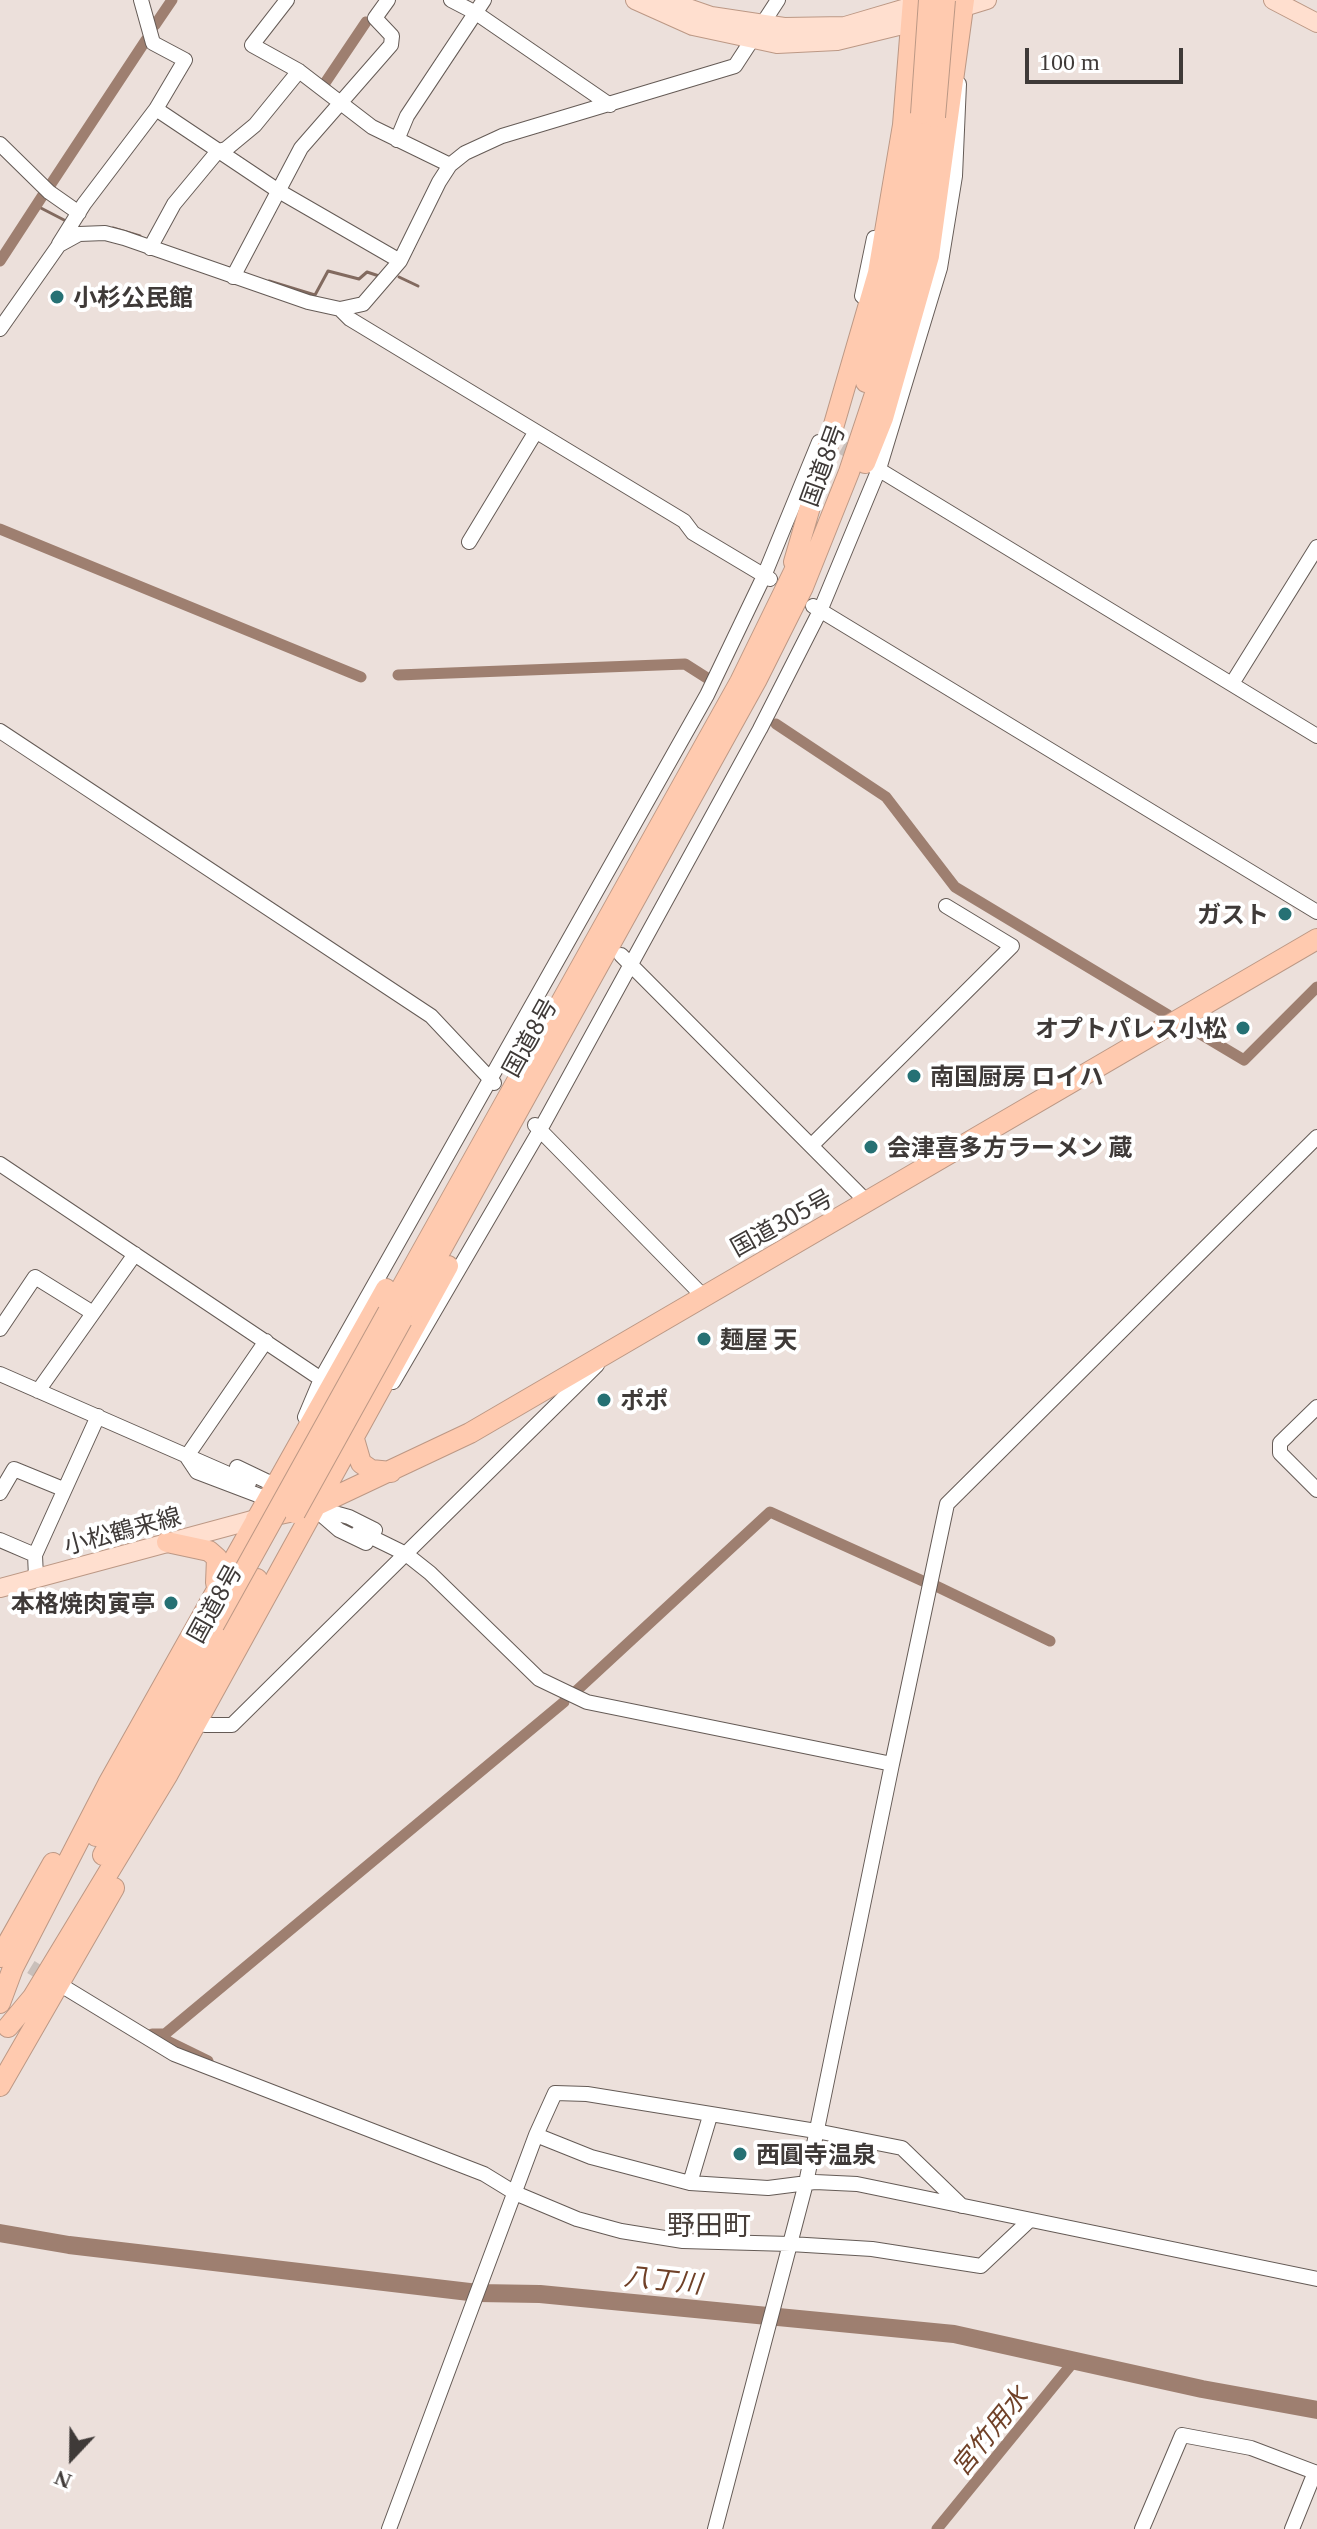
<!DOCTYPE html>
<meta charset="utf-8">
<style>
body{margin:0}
#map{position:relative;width:1317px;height:2529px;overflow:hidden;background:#ece0db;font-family:Georgia,serif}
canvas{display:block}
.north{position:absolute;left:32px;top:2417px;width:80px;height:80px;-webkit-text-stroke:6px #fff;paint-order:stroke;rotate:202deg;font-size:22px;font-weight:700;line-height:32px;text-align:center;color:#3f3a38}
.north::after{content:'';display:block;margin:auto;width:28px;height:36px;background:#3f3a38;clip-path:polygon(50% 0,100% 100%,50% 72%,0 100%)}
.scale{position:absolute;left:1025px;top:48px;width:158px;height:36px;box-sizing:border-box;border:4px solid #3f3a38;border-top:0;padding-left:10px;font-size:24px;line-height:28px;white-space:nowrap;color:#3f3a38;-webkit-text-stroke:6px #fff;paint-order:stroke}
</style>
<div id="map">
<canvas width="1317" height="2529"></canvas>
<div class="north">N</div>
<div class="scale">100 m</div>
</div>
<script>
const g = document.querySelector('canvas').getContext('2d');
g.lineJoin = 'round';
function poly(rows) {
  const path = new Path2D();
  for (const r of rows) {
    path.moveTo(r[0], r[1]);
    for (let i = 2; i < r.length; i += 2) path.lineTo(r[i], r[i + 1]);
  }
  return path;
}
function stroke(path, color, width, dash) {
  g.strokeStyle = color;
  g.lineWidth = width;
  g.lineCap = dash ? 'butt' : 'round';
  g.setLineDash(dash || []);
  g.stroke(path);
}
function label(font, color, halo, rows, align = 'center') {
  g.font = font + ' Georgia,"Noto Sans JP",serif';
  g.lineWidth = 8;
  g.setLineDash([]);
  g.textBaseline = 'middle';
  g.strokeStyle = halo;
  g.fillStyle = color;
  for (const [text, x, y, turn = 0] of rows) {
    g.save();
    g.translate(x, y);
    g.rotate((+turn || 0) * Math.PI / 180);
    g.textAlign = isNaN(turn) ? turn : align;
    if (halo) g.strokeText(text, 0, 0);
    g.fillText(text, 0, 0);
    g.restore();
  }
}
const stream = poly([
 [37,206,66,221],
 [113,228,140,236],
 [399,277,418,286],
 [269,281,315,295,328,271,359,279,367,272,379,276]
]);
const canal = poly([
 [155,25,172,0],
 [325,83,366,22],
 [49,187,146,40],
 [0,261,43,195],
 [0,529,361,677],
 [398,675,685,664,707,678],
 [776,724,886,797,955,887,1168,1015],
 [1192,1029,1244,1060,1317,987],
 [936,1586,1050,1641],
 [574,1693,770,1512,925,1582],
 [152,2034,165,2034,564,1702],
 [155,2035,208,2061],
 [937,2529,1075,2360]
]);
const river = poly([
 [0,2233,69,2245,478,2293,540,2294,954,2334,1202,2389,1317,2410]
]);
const minorTunnel = poly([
 [824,437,862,459],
 [327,1517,359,1531],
 [13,1956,52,1980]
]);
const minor = poly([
 [451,0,476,13,610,105],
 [299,71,372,127,450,165],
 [156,109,277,190,400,261],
 [397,140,407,116,484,0],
 [0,144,49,192,79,213],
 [59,244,84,204,156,109,185,60,153,43,141,0],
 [150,248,174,204,218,151,226,149,255,125,299,71,252,45,287,0],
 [233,277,301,148,391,45,392,36,375,18,388,0],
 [862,296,874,238],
 [340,309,350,319,684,521,693,533,770,579],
 [0,329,59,245,79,234,105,233,124,238,308,302,340,309,363,304,400,261,439,182,450,165,465,153,502,136,735,66,778,0],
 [873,466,1317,736],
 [469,542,535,433],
 [813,606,1317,912],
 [1233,682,1317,547],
 [0,731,431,1016,494,1083],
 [621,955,868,1203],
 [535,1125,703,1296],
 [812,1145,1012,946,946,906],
 [0,1164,321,1379],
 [0,1329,35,1277,93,1313],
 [0,1374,249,1483],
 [393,1382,540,1130,760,729,820,611,879,469,940,268,955,176,959,84],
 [38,1391,135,1254],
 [1317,1407,1280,1443,1280,1453,1317,1490],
 [305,1417,321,1379,707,695,764,576,819,442],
 [187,1456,266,1341],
 [187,1457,197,1472,276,1502],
 [237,1467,283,1489],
 [0,1493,14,1469,63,1489],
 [313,1507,349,1517,375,1530],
 [317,1511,339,1530,366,1543],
 [0,1540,35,1555],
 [36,1577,35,1555,98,1416],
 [205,1725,232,1725,597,1365],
 [892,1764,947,1504,1317,1137],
 [59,1984,174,2054,484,2174,515,2193,577,2219,621,2231,683,2241,790,2244,806,2183,892,1764,587,1702,539,1679,430,1573,406,1554,359,1531],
 [536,2135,555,2093,587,2094,816,2131,902,2148,962,2206],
 [690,2183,710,2116],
 [389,2529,536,2135,591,2157,690,2183,768,2188,815,2182,857,2184,1317,2279],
 [715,2529,790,2244,872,2249,981,2266,1030,2220],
 [1142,2529,1182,2435,1251,2448,1317,2473],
 [1292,2529,1315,2472]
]);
const major = poly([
 [635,0,693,26,777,44,837,41,923,20],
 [665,0,711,16,784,27,845,26,923,3],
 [1273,0,1317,23],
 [951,11,987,0],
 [0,1588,256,1519]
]);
const highway = poly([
 [866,382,901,238,921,114],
 [865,463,883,418,929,256,964,0],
 [794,562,878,273,903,125,913,0],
 [388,1312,740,682,804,551],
 [402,1320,756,681,803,587,849,472,890,349,916,241,935,117],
 [354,1439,361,1463,371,1470,391,1472],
 [256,1519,313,1507,470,1433,1317,939],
 [167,1542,209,1551,217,1558,216,1583],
 [96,1836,214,1625],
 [103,1855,257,1579],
 [0,1957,53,1863],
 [0,2003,13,1968,108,1784,386,1289],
 [8,2027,33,1997,168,1774,448,1266],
 [0,2086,114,1888]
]);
const highwayBridge = poly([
 [921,114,929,0],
 [935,117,945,0],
 [295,1513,402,1320],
 [214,1625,388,1312]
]);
const markers = [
 [57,297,8,"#267174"],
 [1285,914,8,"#267174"],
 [1243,1028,8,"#267174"],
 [914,1076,8,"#267174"],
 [871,1147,8,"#267174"],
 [704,1339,8,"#267174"],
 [604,1400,8,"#267174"],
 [171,1603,8,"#267174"],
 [740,2154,8,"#267174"]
];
const poiNames = [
 ["小杉公民館",73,297],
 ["ガスト",1269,914,"right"],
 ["オプトパレス小松",1227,1028,"right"],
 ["南国厨房 ロイハ",930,1076],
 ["会津喜多方ラーメン 蔵",887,1147],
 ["麺屋 天",720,1339],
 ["ポポ",620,1400],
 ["本格焼肉寅亭",155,1603,"right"],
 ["西圓寺温泉",756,2154]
];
const streetNames = [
 ["国道8号",822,465,-70],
 ["国道8号",529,1037,-61],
 ["国道305号",781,1222,-29],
 ["小松鶴来線",122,1530,-15],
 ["国道8号",214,1603,-61]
];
const waterNames = [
 ["八丁川",663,2279,6],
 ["宮竹用水",989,2431,-51]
];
const quarterNames = [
 ["野田町",709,2224]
];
stroke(stream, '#826a5f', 3);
stroke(canal, '#9e7f70', 11);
stroke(river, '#9e7f70', 18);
stroke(minorTunnel, '#c9bfba', 14, [14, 7]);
stroke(minor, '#655b56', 16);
stroke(major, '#bc9885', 20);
stroke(highway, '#bc9885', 22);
stroke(minor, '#fff', 14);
stroke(major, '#ffdfcf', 18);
stroke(highway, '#ffcaaf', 20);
stroke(highwayBridge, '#bc9885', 22, []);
stroke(highwayBridge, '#ffcaaf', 20);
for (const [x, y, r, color] of markers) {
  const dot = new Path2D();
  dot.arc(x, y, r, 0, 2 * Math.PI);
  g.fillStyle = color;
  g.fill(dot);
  stroke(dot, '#fff', 3);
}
label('bold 24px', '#3f3a38', '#fff', poiNames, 'left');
label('24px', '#3f3a38', '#fff', streetNames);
label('italic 26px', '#704128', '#fff', waterNames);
label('28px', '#473e39', '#fff', quarterNames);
</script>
